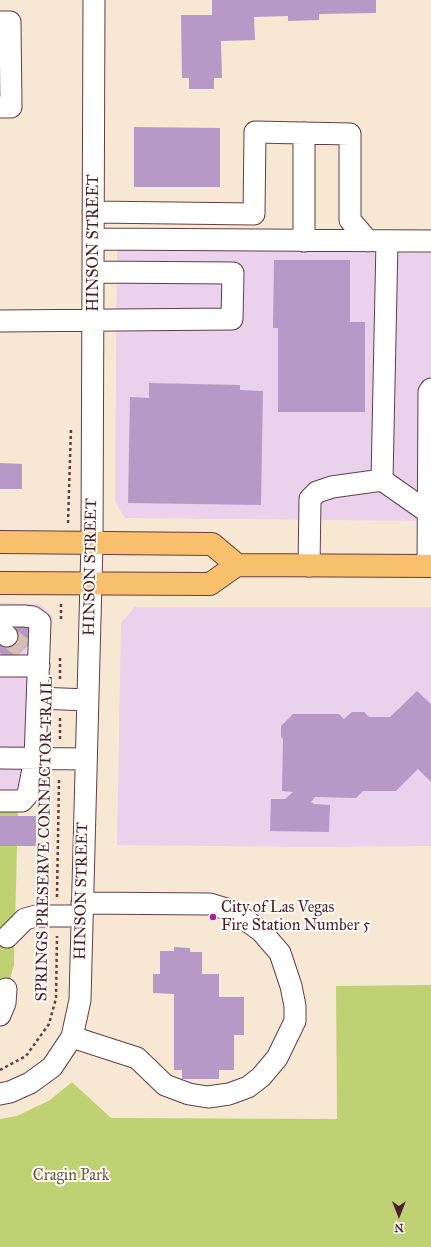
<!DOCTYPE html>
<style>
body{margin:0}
#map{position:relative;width:431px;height:1247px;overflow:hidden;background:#f7e8d4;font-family:"IM FELL Great Primer",serif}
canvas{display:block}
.north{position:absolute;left:379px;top:1195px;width:40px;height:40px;-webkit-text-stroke:3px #fdfcf7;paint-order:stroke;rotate:180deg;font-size:11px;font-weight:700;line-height:16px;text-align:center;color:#4a1f2b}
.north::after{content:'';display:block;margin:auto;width:14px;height:18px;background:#4a1f2b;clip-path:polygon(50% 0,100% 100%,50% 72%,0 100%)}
</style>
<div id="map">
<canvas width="431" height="1247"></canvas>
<div class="north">N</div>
</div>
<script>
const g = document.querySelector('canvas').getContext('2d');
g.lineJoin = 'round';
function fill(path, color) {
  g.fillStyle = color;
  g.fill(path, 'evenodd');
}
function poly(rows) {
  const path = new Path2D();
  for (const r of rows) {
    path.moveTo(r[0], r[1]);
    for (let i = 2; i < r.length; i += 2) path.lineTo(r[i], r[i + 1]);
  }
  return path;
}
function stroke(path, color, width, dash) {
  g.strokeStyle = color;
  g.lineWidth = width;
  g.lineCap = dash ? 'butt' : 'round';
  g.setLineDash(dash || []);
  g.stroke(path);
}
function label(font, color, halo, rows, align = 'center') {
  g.font = font + ' "IM FELL Great Primer",serif';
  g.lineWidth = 4;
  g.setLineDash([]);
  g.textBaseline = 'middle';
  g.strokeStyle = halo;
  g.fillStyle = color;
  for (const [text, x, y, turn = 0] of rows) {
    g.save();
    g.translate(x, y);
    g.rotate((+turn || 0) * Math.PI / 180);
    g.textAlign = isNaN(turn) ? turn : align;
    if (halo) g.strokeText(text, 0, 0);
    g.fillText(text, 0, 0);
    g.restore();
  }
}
const built = poly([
 [117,249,431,253,431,521,125,518,115,502],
 [0,603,40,604,53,617,18,805,0,805],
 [135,607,431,607,431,846,311,847,117,845,121,623]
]);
const green = poly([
 [0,805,18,805,14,965,9,982,0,995],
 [431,985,431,1247,0,1247,0,1119,17,1116,50,1100,72,1082,111,1118,337,1119,336,986]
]);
const building = poly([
 [212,0,376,0,376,13,319,14,319,20,288,21,288,16,254,17,255,40,221,41,222,78,214,78,214,89,189,89,189,78,182,78,181,15,212,15],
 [134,127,220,128,220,187,134,187],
 [274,260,350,260,350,322,365,322,365,412,278,412,278,328,273,328],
 [149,383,240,385,240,390,263,391,261,505,128,503,130,397,149,398],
 [0,463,22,464,22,489,0,489],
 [25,620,39,634,10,663,0,653,0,643],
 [417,691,431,704,431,782,418,769,396,791,363,791,356,798,315,797,311,802,314,804,330,805,329,832,270,831,271,799,285,799,293,792,282,791,283,739,281,737,281,726,293,714,339,714,344,719,352,712,364,712,369,717,390,717],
 [0,816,36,816,36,846,0,846],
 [174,947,190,948,190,952,202,952,202,974,219,974,219,997,244,997,244,1035,234,1035,234,1070,219,1070,219,1079,182,1079,182,1070,174,1070,174,994,153,993,153,974,160,974,160,951,174,951]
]);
const minorTunnel = poly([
 [7,636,24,649]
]);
const path = poly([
 [68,523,71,428],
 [61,619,61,602],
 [60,679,60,658],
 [60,739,60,718],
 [57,897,59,778],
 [0,1070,26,1056,49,1024,56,998,57,936]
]);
const minor = poly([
 [0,22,10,22,11,107,0,107],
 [93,212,254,214,255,132,350,134,350,220,368,241],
 [94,239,431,241],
 [304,241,304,133],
 [387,241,382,480,429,513],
 [0,321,232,319,233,273,94,272],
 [309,566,310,499,317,492,332,487,382,480],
 [428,566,429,392,431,389],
 [0,616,24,616,33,617,40,622,35,759,28,794,22,801,0,801],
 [0,630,7,636],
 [0,666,39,666],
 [38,698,88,700],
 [0,758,85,759],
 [7,937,25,919,36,916,82,916],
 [0,1015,5,1003,6,989],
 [72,1037,137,1058,165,1085,189,1094,208,1097,229,1094,248,1087,261,1077,277,1058,295,1021,295,1006,291,986,280,953,261,931,233,911,210,904,82,903],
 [0,1094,10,1092,30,1083,52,1067,72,1037,80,1000,92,543,94,0]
]);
const major = poly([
 [0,542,212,544,237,565],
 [0,583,210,584,237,565,431,566]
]);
const markers = [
 [213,917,4,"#b5179e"]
];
const streetNames = [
 ["HINSON STREET",94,243,-90],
 ["HINSON STREET",91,567,-89],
 ["SPRINGS PRESERVE CONNECTOR TRAIL",45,839,-89],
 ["HINSON STREET",82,891,-89]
];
const poiNames = [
 ["City of Las Vegas",221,908],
 ["Fire Station Number 5",221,926]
];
const parkNames = [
 ["Cragin Park",71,1176]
];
fill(built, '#ead1ec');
fill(green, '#c0d173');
fill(building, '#b799c7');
stroke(minorTunnel, '#d4c0b2', 21, [21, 10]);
stroke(minor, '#643d44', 23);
stroke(major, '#643d44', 24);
stroke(path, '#643d44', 2.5, [3, 3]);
stroke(minor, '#fff', 21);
stroke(major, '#f8bf6c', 22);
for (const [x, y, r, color] of markers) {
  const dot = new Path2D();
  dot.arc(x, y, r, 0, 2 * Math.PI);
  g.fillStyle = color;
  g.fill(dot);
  stroke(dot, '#fdfcf7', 1.5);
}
label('16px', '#4a1f2b', '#fdfcf7', streetNames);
label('16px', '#4a1f2b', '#fdfcf7', poiNames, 'left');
label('16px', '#6d5441', '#fdfcf7', parkNames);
</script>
